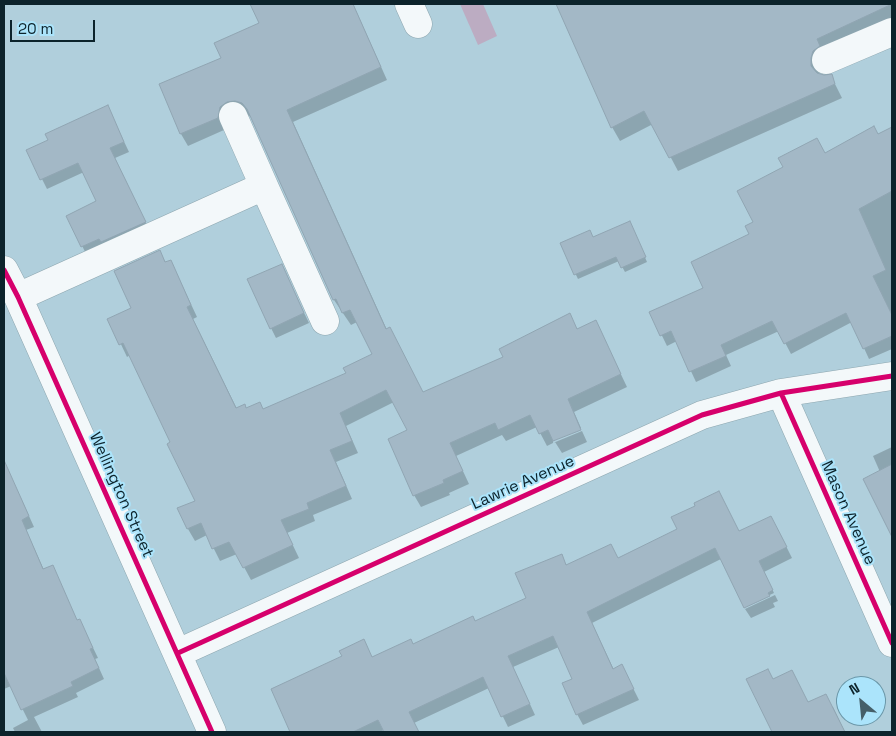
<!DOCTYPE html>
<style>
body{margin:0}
#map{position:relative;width:896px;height:736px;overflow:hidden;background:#b0cfdc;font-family:"Space Grotesk",sans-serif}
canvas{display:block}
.frame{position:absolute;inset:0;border:5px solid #0c232b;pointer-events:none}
.north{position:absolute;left:836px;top:676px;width:50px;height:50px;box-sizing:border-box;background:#abe4fb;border:1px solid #6b97a8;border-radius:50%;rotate:332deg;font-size:14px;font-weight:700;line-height:20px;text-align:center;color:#0c232b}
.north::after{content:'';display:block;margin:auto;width:18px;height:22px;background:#455f69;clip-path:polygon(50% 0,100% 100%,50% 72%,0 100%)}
.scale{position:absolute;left:10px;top:20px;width:85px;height:22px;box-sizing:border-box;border:2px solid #0c232b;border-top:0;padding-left:6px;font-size:15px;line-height:18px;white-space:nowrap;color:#0c232b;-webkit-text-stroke:4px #abe4fb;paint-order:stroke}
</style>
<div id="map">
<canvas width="896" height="736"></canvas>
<div class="frame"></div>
<div class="north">N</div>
<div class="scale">20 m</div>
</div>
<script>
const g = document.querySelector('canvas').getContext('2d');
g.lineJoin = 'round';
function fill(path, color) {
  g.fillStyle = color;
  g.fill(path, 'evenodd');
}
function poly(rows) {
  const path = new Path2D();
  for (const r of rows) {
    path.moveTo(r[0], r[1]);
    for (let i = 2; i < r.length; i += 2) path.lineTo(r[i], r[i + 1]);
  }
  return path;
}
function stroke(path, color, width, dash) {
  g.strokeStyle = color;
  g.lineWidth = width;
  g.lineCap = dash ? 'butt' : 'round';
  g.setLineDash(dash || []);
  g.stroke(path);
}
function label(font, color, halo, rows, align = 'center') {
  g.font = font + ' "Space Grotesk",sans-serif';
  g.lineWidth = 4;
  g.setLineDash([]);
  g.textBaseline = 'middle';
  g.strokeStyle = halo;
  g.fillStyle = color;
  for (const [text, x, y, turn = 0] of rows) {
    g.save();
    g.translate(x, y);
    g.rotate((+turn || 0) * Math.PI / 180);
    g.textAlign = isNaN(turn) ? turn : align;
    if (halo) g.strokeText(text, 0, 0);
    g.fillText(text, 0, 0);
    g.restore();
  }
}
const green = poly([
 [460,4,483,4,497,36,478,45]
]);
const shadow = poly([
 [251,4,353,4,387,80,293,122,387,330,423,393,504,357,569,315,578,330,596,322,627,387,574,412,581,428,553,440,553,443,582,431,587,442,562,453,555,442,547,446,537,427,506,441,502,435,456,456,469,484,449,493,450,495,421,507,414,495,409,431,394,402,346,426,358,453,336,462,352,499,313,515,315,521,287,533,299,558,251,580,237,554,220,561,207,535,195,541,188,529,196,501,172,443,130,355,127,357,109,319,132,309,160,252,166,263,177,274,197,317,193,319,237,409,263,411,348,374,373,354,357,322,351,325,334,300,252,118,243,112,224,130,188,146,181,134,160,85,222,58,260,23],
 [557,4,892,4,892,22,821,65,818,75,831,76,842,98,678,171,653,124,620,141,612,127],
 [112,116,129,152,115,158,150,232,87,256,68,216,98,202,84,172,47,189,28,151],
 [892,128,892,311,890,312,892,316,892,349,869,359,852,322,791,354,779,331,726,355,731,366,696,382,677,341,667,346,651,313,704,288,751,235,755,223,825,154,878,135],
 [632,227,647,262,625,272,619,261,578,279,561,244,593,238],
 [281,265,309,323,276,338,271,328],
 [892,447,892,534,865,479,880,472,873,456],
 [4,473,11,490,15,488,21,498,34,527,26,530,44,570,77,621,79,621,85,631,98,658,95,659,104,679,76,693,78,697,34,717,42,732,15,732,13,728,28,720,11,686,4,689],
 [777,528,792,558,764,572,774,593,744,607,721,559,592,623,614,670,622,666,639,700,583,725,577,714,574,680,559,647,513,667,535,715,508,727,489,688,414,723,418,732,385,732,384,730,380,732,292,732,273,689,413,645,475,622,527,599,561,555,567,566,618,559,739,533],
 [775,595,778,601,773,603,775,607,751,618,745,609],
 [748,680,773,680,808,704,833,707,845,732,773,732]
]);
const building = poly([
 [250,4,353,4,381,67,287,110,386,329,390,327,423,392,503,357,499,349,570,313,577,329,596,320,621,374,568,399,581,430,553,441,548,430,539,434,530,415,498,430,495,423,450,443,463,471,443,480,444,483,413,496,388,439,407,430,386,390,340,413,352,441,330,450,346,486,307,503,309,509,281,520,293,545,243,568,229,542,212,549,201,523,187,529,177,508,195,501,167,444,170,442,123,343,119,345,107,319,131,308,114,271,160,250,165,262,171,260,191,305,187,307,236,408,245,404,246,408,260,402,263,409,346,373,343,368,372,354,350,310,342,313,336,299,333,300,247,109,242,103,235,101,227,102,220,107,218,118,180,134,159,84,221,58,214,43,259,23,250,4],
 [556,4,892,4,817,39,820,46,813,51,811,58,811,66,817,73,824,75,832,74,835,84,669,158,644,111,611,128,556,4],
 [108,105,124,142,110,148,146,222,101,242,99,239,81,247,66,216,96,201,78,163,40,180,26,150,48,140,45,134,108,105],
 [874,126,878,134,892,127,892,191,859,209,886,270,873,276,892,315,892,336,863,349,846,313,784,344,772,321,721,345,726,356,689,372,671,331,660,336,649,312,703,288,691,262,749,234,745,226,753,222,737,191,783,167,778,158,817,138,825,153,874,126],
 [630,221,646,257,621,268,616,257,574,275,560,243,590,230,593,237,630,221],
 [282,264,304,313,270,329,247,279,282,264],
 [4,460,29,516,22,520,43,569,53,565,77,620,80,619,93,648,90,649,99,668,71,682,73,686,21,710,4,673,4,460],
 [892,464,892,537,863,479,892,464],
 [719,491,739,531,771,516,787,547,759,561,773,590,768,593,770,596,744,608,715,548,587,612,613,669,622,664,634,689,576,715,562,683,572,679,553,636,508,656,530,704,501,717,483,677,409,712,419,732,384,732,378,720,353,732,290,732,271,689,342,656,339,651,364,639,372,657,411,639,413,644,473,616,475,621,526,598,515,573,562,554,566,565,611,544,618,558,677,529,671,517,695,506,694,503,719,491],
 [768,669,773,679,792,670,808,702,826,694,845,732,772,732,746,679,768,669]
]);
const minor = poly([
 [409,4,418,24],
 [826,60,892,32],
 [264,186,325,321],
 [4,270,18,297,212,732],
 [18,297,264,186,233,116],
 [781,393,892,643],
 [178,653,702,415,781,393,892,376]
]);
const cycleway = poly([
 [4,270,18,297,212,732],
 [781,393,892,643],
 [178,653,702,415,781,393,892,376]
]);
const streetNames = [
 ["Lawrie Avenue",523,483,-24],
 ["Wellington Street",121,495,66],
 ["Mason Avenue",848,513,66]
];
fill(green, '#bcacc2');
fill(shadow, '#0003');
fill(building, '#a3b8c6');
stroke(building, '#90a5b2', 1);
stroke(minor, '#8da6af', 29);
stroke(minor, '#f3f8fa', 28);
stroke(cycleway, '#d6006c', 5);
label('16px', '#0c232b', '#abe4fb', streetNames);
</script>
